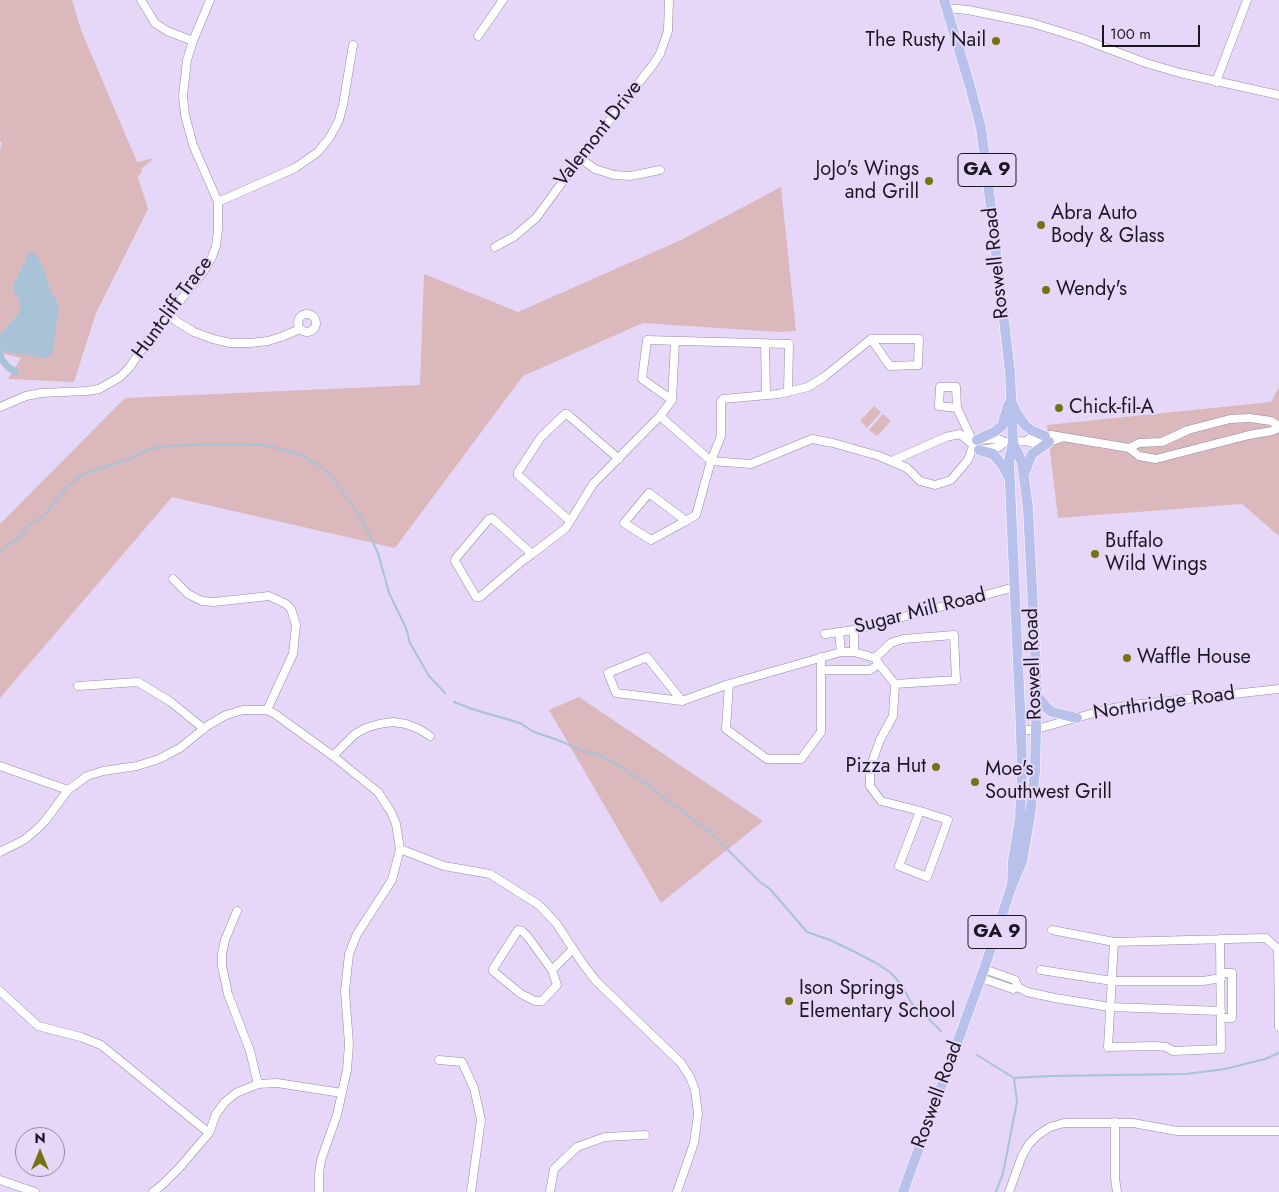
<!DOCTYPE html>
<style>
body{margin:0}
#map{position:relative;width:1279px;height:1192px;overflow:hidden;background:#e6d7f8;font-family:Jost,sans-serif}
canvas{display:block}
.north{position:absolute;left:15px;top:1127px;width:50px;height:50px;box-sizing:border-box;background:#e6d7f8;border:1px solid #958aa2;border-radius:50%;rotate:0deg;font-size:14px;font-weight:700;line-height:20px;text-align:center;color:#1c1622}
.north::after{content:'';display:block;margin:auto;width:18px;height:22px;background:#747215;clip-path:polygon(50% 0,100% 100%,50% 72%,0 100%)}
.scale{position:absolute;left:1102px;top:25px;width:98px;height:22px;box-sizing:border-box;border:2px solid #1c1622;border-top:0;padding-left:6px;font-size:15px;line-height:18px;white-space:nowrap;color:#1c1622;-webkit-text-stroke:4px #e6d7f8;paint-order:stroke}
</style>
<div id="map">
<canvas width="1279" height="1192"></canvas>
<div class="north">N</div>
<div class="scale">100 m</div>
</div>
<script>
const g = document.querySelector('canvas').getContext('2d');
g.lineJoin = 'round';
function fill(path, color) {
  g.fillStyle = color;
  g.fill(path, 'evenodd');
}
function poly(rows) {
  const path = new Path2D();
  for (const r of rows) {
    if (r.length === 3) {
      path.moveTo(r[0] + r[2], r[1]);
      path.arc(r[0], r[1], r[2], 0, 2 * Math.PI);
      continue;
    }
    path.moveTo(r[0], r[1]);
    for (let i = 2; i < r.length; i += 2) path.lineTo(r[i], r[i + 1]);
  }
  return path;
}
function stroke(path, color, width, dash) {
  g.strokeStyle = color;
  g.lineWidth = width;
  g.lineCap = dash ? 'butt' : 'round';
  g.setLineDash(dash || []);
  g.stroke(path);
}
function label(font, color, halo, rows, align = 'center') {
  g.font = font + ' Jost,sans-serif';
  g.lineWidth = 4;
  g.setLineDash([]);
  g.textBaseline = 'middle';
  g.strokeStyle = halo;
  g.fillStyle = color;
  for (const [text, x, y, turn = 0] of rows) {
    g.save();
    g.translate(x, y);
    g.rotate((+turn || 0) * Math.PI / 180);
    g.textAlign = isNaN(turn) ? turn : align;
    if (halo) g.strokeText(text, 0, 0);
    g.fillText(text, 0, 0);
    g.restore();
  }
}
const green = poly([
 [0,0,72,0,81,30,137,162,154,158,141,169,142,171,138,177,148,209,96,313,74,382,8,379,21,358,0,353,0,151,2,143,0,141],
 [781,187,796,331,779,332,643,323,523,376,395,548,172,497,0,698,0,524,125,398,420,385,424,274,518,312,681,240],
 [1279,387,1279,536,1242,504,1058,518,1047,425,1271,402],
 [874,406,881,412,867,428,860,421],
 [883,414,891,421,877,436,869,430],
 [579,697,763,821,661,903,549,710]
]);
const water = poly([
 [29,253,34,253,37,256,45,272,50,289,59,306,53,351,50,355,45,358,0,351,0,335,20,312,20,300,14,291,14,283]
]);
const stream = poly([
 [0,552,18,538,28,526,44,515,68,486,82,475,98,469,127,460,145,451,163,446,219,444,265,445,299,454,319,465,332,477,361,517,378,553,389,593,406,628,410,643,429,676,445,693],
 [454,702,472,709,520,723,534,732,555,739,584,751,602,756,631,773,711,833,760,882,770,889,807,932,830,940,853,951,876,963,891,973,901,984,912,1004,919,1009,941,1031],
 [977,1055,1014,1078,1049,1076,1186,1074,1225,1069,1265,1059,1279,1053],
 [996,1192,1003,1173,1017,1102,1014,1078]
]);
const canal = poly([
 [0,354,2,360,8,367,16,372]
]);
const minor = poly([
 [141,0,155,23,167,31,193,41],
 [946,8,968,10,1032,23,1080,38,1146,63,1180,73,1279,95],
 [478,36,503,0],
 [1216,82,1247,0],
 [580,158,595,169,614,175,630,176,660,170],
 [218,202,295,168,318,152,330,137,339,120,343,105,353,45],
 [495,247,515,236,536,218,580,158,652,66,660,54,668,31,669,0],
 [169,313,176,321,194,332,213,339,230,343,250,343,268,341,281,337,300,329],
 [307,323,9],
 [765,343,766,395],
 [672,400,642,379,647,340,789,344,788,392],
 [0,407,26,396,41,393,87,391,99,389,120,377,129,368,148,340,204,271,212,257,216,246,218,229,218,202,193,145,185,115,183,96,187,60,193,41,210,0],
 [957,408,956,387,940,387,939,406,957,408,973,442],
 [660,416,711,461,751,464,812,439,833,443,879,456,907,468,920,481,935,485,951,480,968,460,974,444,977,440,998,439,1005,442,1026,441,1036,444,1049,442,1061,438],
 [1026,441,1032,437,1051,435,1129,448,1139,456,1156,459,1249,435,1272,431,1279,428],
 [1129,448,1139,443,1162,442,1188,430,1230,419,1250,418,1271,421,1279,426],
 [892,461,946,437,960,434,979,450,999,447,1005,442],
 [570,521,518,475,518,472,541,437,565,414,567,414,619,459],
 [686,521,649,493,624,523,651,540,686,521,696,515,711,461,721,436,721,401,723,399,779,394,808,387,824,377,871,339,919,339,918,365,890,366,871,339],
 [532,554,492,518,489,519,456,558,455,561,476,597,480,597,521,562,532,554,566,528,593,484,660,416,672,400,675,341],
 [173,579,188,594,202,601,214,602,269,596,286,604,291,609,296,625,293,654,267,710],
 [854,630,854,652],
 [839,632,841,652],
 [825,634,854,630,1015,587],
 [875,658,891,643,903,639,954,635,956,680,895,684],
 [822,670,870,670,879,664,895,684,893,716,880,740,870,768,870,786,881,801,920,811,948,820,927,877,899,866,920,811],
 [729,684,726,729,767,759,801,759,821,732,821,657],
 [78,686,138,682,171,702,204,729],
 [682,701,647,657,608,673,616,693,682,701,729,684,841,652,854,652,875,658,879,664],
 [1021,731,1037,729,1108,709,1132,705,1279,689],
 [333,756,355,734,366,728,379,724,393,722,406,724,419,729,430,736],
 [0,766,68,790],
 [400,849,444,866,490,874,539,905,556,923,583,964,596,981,681,1063,690,1077,695,1090,698,1114,694,1143,677,1192],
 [0,852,24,840,36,830,45,821,68,790,87,776,103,771,137,766,159,759,180,748,207,726,226,715,243,710,267,710,275,714,333,756,378,792,391,812,396,824,400,849,392,880,357,934,349,954,345,991,349,1044,347,1070,337,1115,321,1160,319,1174,319,1192],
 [237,911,225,940,222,954,222,966,228,994,250,1051,258,1084],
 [1052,930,1114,942],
 [1220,939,1221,1049,1173,1051,1166,1047,1156,1046,1108,1047,1114,942,1266,938,1278,949,1279,1027],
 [984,969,1015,980,1018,987,1027,992,1055,998,1110,1007,1221,1011],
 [552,970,557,985,542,1001,535,1001,521,994,493,971,493,969,518,930,522,931,528,937,552,970,573,949],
 [1041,970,1112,981,1203,981,1221,978],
 [1221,973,1232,973,1232,1018,1221,1018],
 [981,978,1013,989,1018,987],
 [0,991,38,1026,81,1037,101,1045,209,1133],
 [439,1060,462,1062,474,1088,481,1120,471,1192],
 [1115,1122,1115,1178,1117,1192],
 [0,1180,35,1192],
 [153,1192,163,1184,180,1167,209,1133,216,1114,225,1102,236,1093,258,1084,277,1083,342,1093],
 [550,1192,554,1169,577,1147,605,1137,645,1135],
 [1009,1192,1022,1156,1029,1144,1038,1135,1050,1127,1064,1123,1133,1123,1177,1131,1279,1131]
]);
const major = poly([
 [944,0,970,86,981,128,987,174,1010,372,1013,442,1009,462,1021,731,1022,773,1020,818,1013,861,1012,885],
 [1013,405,1017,414,1025,425,1031,430,1045,436],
 [977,440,994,432,1002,426,1008,405],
 [979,450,993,454,1003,466,1008,476],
 [1025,472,1032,454,1049,442],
 [1037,695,1047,708,1052,712,1077,718],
 [903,1192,984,969,1012,885,1022,862,1030,816,1035,772,1037,687,1028,508,1022,462,1013,443]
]);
const markers = [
 [996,41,5,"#747215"],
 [929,181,5,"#747215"],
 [1041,225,5,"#747215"],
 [1046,290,5,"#747215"],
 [1059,408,5,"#747215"],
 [1095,554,5,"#747215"],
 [1127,658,5,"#747215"],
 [936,767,5,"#747215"],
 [975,782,5,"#747215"],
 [789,1001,5,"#747215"]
];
const shields = [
 [987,170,58],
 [997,932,58]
];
const shieldNames = [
 ["GA 9",987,170],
 ["GA 9",997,932]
];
const poiNames = [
 ["The Rusty Nail",986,41,"right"],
 ["JoJo's Wings",919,170,"right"],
 ["and Grill",919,193,"right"],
 ["Abra Auto",1051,214],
 ["Body & Glass",1051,237],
 ["Wendy's",1056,290],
 ["Chick-fil-A",1069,408],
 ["Buffalo",1105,542],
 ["Wild Wings",1105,565],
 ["Waffle House",1137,658],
 ["Pizza Hut",926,767,"right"],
 ["Moe's",985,770],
 ["Southwest Grill",985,793],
 ["Ison Springs",799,989],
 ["Elementary School",799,1012]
];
const streetNames = [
 ["Valemont Drive",599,134,-52],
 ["Roswell Road",997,263,-96],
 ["Huntcliff Trace",173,308,-54],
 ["Sugar Mill Road",920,612,-14],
 ["Roswell Road",1034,664,-92],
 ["Northridge Road",1164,704,-8],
 ["Roswell Road",938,1095,-70]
];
fill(green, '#dab8bc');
fill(water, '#a8c3d8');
stroke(stream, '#a8c3d8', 2);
stroke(canal, '#a8c3d8', 7);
stroke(minor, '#9788a7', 9);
stroke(major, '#fff', 11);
stroke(minor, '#fff', 8);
stroke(major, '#b8c1eb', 10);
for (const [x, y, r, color] of markers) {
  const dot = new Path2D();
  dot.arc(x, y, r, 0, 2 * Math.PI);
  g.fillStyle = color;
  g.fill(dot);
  stroke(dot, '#e6d7f8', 2);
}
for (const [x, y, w] of shields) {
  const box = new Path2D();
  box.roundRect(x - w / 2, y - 16.5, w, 33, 4);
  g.fillStyle = '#e6d7f8';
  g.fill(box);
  stroke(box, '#1c1622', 1);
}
label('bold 19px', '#1c1622', null, shieldNames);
label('20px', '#1c1622', '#e6d7f8', poiNames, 'left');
label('20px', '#1c1622', '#e6d7f8', streetNames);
</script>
